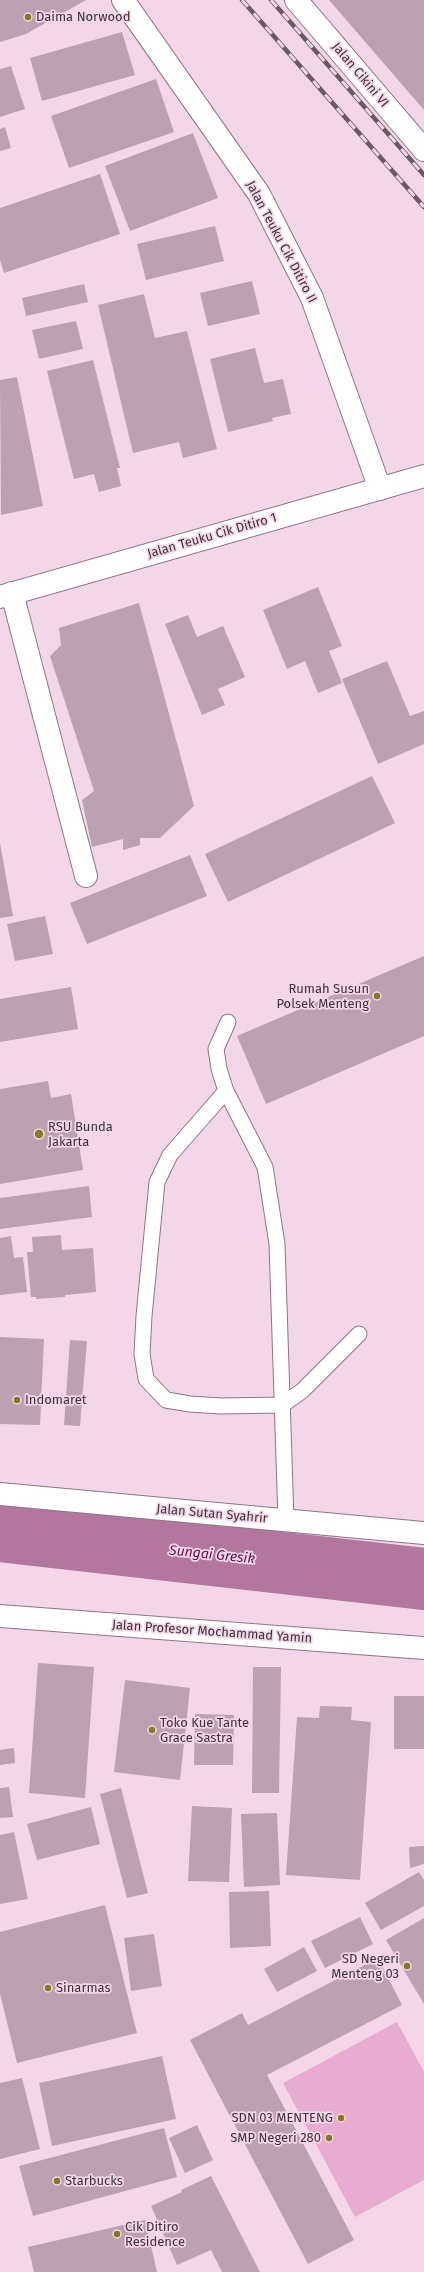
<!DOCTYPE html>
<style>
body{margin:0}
canvas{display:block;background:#f3d7e8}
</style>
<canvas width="424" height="2272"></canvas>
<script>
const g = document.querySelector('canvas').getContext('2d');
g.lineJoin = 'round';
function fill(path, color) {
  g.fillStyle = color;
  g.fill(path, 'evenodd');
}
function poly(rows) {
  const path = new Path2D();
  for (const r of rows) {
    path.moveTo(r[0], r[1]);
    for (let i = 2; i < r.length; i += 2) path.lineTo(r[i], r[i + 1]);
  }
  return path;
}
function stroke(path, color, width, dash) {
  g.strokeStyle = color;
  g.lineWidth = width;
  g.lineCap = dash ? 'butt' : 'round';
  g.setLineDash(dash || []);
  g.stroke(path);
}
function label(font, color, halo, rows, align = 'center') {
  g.font = font + ' "Fira Sans",sans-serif';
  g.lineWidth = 3.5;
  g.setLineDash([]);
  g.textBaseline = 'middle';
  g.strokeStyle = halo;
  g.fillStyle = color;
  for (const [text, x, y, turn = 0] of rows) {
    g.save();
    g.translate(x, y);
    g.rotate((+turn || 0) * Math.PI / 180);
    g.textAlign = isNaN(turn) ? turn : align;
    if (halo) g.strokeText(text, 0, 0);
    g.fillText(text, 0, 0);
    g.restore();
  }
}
const green = poly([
 [397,2022,424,2072,424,2180,355,2217,283,2083]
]);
const river = poly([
 [0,1531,424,1579]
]);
const building = poly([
 [0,0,86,0,26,34,0,42],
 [329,0,424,0,424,110,373,51],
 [122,32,135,75,42,101,30,58],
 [11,66,25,109,0,117,0,69],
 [156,79,174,132,69,168,51,116],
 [5,127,11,148,0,151,0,129],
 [193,133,218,198,130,231,105,166],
 [100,174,120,234,4,273,0,260,0,208],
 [215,226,224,261,146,280,137,244],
 [252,281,260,314,208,326,200,293],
 [84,284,88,302,26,316,22,298],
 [144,294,155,338,187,331,217,449,183,458,179,442,133,453,98,305],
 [76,321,83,349,39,359,32,330],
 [255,348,264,383,283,379,291,414,272,418,273,421,228,432,210,359],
 [93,360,120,468,117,468,121,486,99,492,94,474,74,479,47,371],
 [17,377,43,506,1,515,0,380],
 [318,587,342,646,329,651,342,683,318,693,305,661,287,669,263,610],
 [139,603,194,806,160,838,140,838,140,845,123,850,123,839,92,847,82,800,94,791,50,656,61,645,59,628],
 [188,615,197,637,223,626,245,677,218,689,225,705,202,715,165,624],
 [387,661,410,716,424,711,424,744,378,764,342,679],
 [372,776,395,823,228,902,205,854],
 [0,843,13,916,0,918],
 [190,855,207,896,87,944,70,903],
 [45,916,53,954,15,961,7,924],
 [424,956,424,1036,266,1104,237,1036],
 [71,987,78,1029,0,1042,0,999],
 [48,1081,51,1098,71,1094,83,1170,0,1184,0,1089],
 [89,1186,92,1217,0,1229,0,1198],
 [61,1235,62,1250,93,1248,96,1292,65,1295,65,1297,36,1299,36,1297,31,1297,27,1252,33,1252,32,1237],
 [11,1236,14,1258,23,1257,27,1292,0,1295,0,1238],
 [0,1337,44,1339,40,1425,0,1424],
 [70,1340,87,1341,80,1426,64,1425],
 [38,1663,94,1667,85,1798,29,1793],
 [253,1667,281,1667,279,1793,252,1793],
 [125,1680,190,1688,180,1780,114,1772],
 [394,1696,424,1696,424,1749,394,1749],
 [320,1706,352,1707,351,1720,371,1722,360,1880,286,1875,297,1717,319,1718],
 [195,1714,234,1715,233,1765,194,1765],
 [14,1748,15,1763,0,1765,0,1750],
 [9,1787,13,1817,0,1818,0,1788],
 [121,1788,148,1893,127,1898,100,1794],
 [192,1806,232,1808,229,1882,188,1881],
 [91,1807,100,1844,37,1860,27,1824],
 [277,1813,280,1885,244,1887,241,1814],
 [14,1832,28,1899,0,1904,0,1835],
 [424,1846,424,1864,410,1868,409,1847],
 [419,1872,424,1880,424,1906,381,1930,365,1903],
 [269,1891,271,1946,230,1948,229,1892],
 [105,1905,137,2033,17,2063,0,1994,0,1932],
 [360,1917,373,1944,325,1968,311,1941],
 [424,1918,424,2004,386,1940],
 [154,1934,162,1986,131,1991,124,1938],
 [304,1947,317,1971,277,1992,264,1969],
 [378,1958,402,2005,267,2075,354,2240,308,2264,190,2040,242,2013,248,2025],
 [162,2056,176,2119,52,2146,39,2083],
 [22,2078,40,2149,0,2159,0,2083],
 [197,2125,213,2160,185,2173,169,2138],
 [164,2128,177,2177,33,2216,19,2166],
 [211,2176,260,2272,222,2272,211,2250,177,2265,151,2206,182,2192,181,2190],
 [145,2220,157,2272,34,2272,28,2247]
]);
const lane = poly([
 [228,1022,216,1049,219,1069,226,1091,265,1167,277,1244,286,1520],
 [226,1091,170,1155,157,1182,144,1316,142,1354,146,1379,166,1400,190,1404,221,1406,282,1405,302,1391,359,1334]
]);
const street = poly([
 [123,0,259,194,312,298,380,489],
 [296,0,424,150],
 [12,593,86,876]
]);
const secondary = poly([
 [0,597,424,476],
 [0,1494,424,1533],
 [0,1616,424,1648]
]);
const rail = poly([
 [242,0,424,207],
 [271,0,424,175]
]);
const markers = [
 [28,17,4,"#857a1f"],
 [377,996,4,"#857a1f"],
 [39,1134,5,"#857a1f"],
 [17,1400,4,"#857a1f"],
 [152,1730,4,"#857a1f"],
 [407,1966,4,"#857a1f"],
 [48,1988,4,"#857a1f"],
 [341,2118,4,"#857a1f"],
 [329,2138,4,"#857a1f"],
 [57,2181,4,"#857a1f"],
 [117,2234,4,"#857a1f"]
];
const poiNames = [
 ["Daima Norwood",36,17],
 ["Rumah Susun",369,989,"right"],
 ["Polsek Menteng",369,1004,"right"],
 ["RSU Bunda",48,1127],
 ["Jakarta",48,1142],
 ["Indomaret",25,1400],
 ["Toko Kue Tante",160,1723],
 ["Grace Sastra",160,1738],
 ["SD Negeri",399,1959,"right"],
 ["Menteng 03",399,1974,"right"],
 ["Sinarmas",56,1988],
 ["SDN 03 MENTENG",333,2118,"right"],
 ["SMP Negeri 280",321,2138,"right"],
 ["Starbucks",65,2181],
 ["Cik Ditiro",125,2227],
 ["Residence",125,2242]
];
const streetNames = [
 ["Jalan Cikini VI",360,75,50],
 ["Jalan Teuku Cik Ditiro II",281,242,62],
 ["Jalan Teuku Cik Ditiro 1",212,536,-16],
 ["Jalan Sutan Syahrir",212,1514,5],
 ["Jalan Profesor Mochammad Yamin",212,1632,4]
];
const waterNames = [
 ["Sungai Gresik",212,1555,6]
];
fill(green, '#e8acd1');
stroke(river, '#b3769d', 62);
fill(building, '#bba1b1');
stroke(lane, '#8e7684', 17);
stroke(street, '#8e7684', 24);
stroke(secondary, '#8e7684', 24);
stroke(lane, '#fff', 15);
stroke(street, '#fff', 22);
stroke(secondary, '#fff', 22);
stroke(rail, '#695a63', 4.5);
stroke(rail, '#f3d7e8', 3, [9]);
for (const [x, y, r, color] of markers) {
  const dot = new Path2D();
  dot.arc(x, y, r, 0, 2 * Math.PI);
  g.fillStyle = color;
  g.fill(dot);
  stroke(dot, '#f3d7e8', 1.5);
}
label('13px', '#3d3339', '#f3d7e8', poiNames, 'left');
label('13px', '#3d3339', '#f3d7e8', streetNames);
label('italic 14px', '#5d1349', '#f3d7e8', waterNames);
</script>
